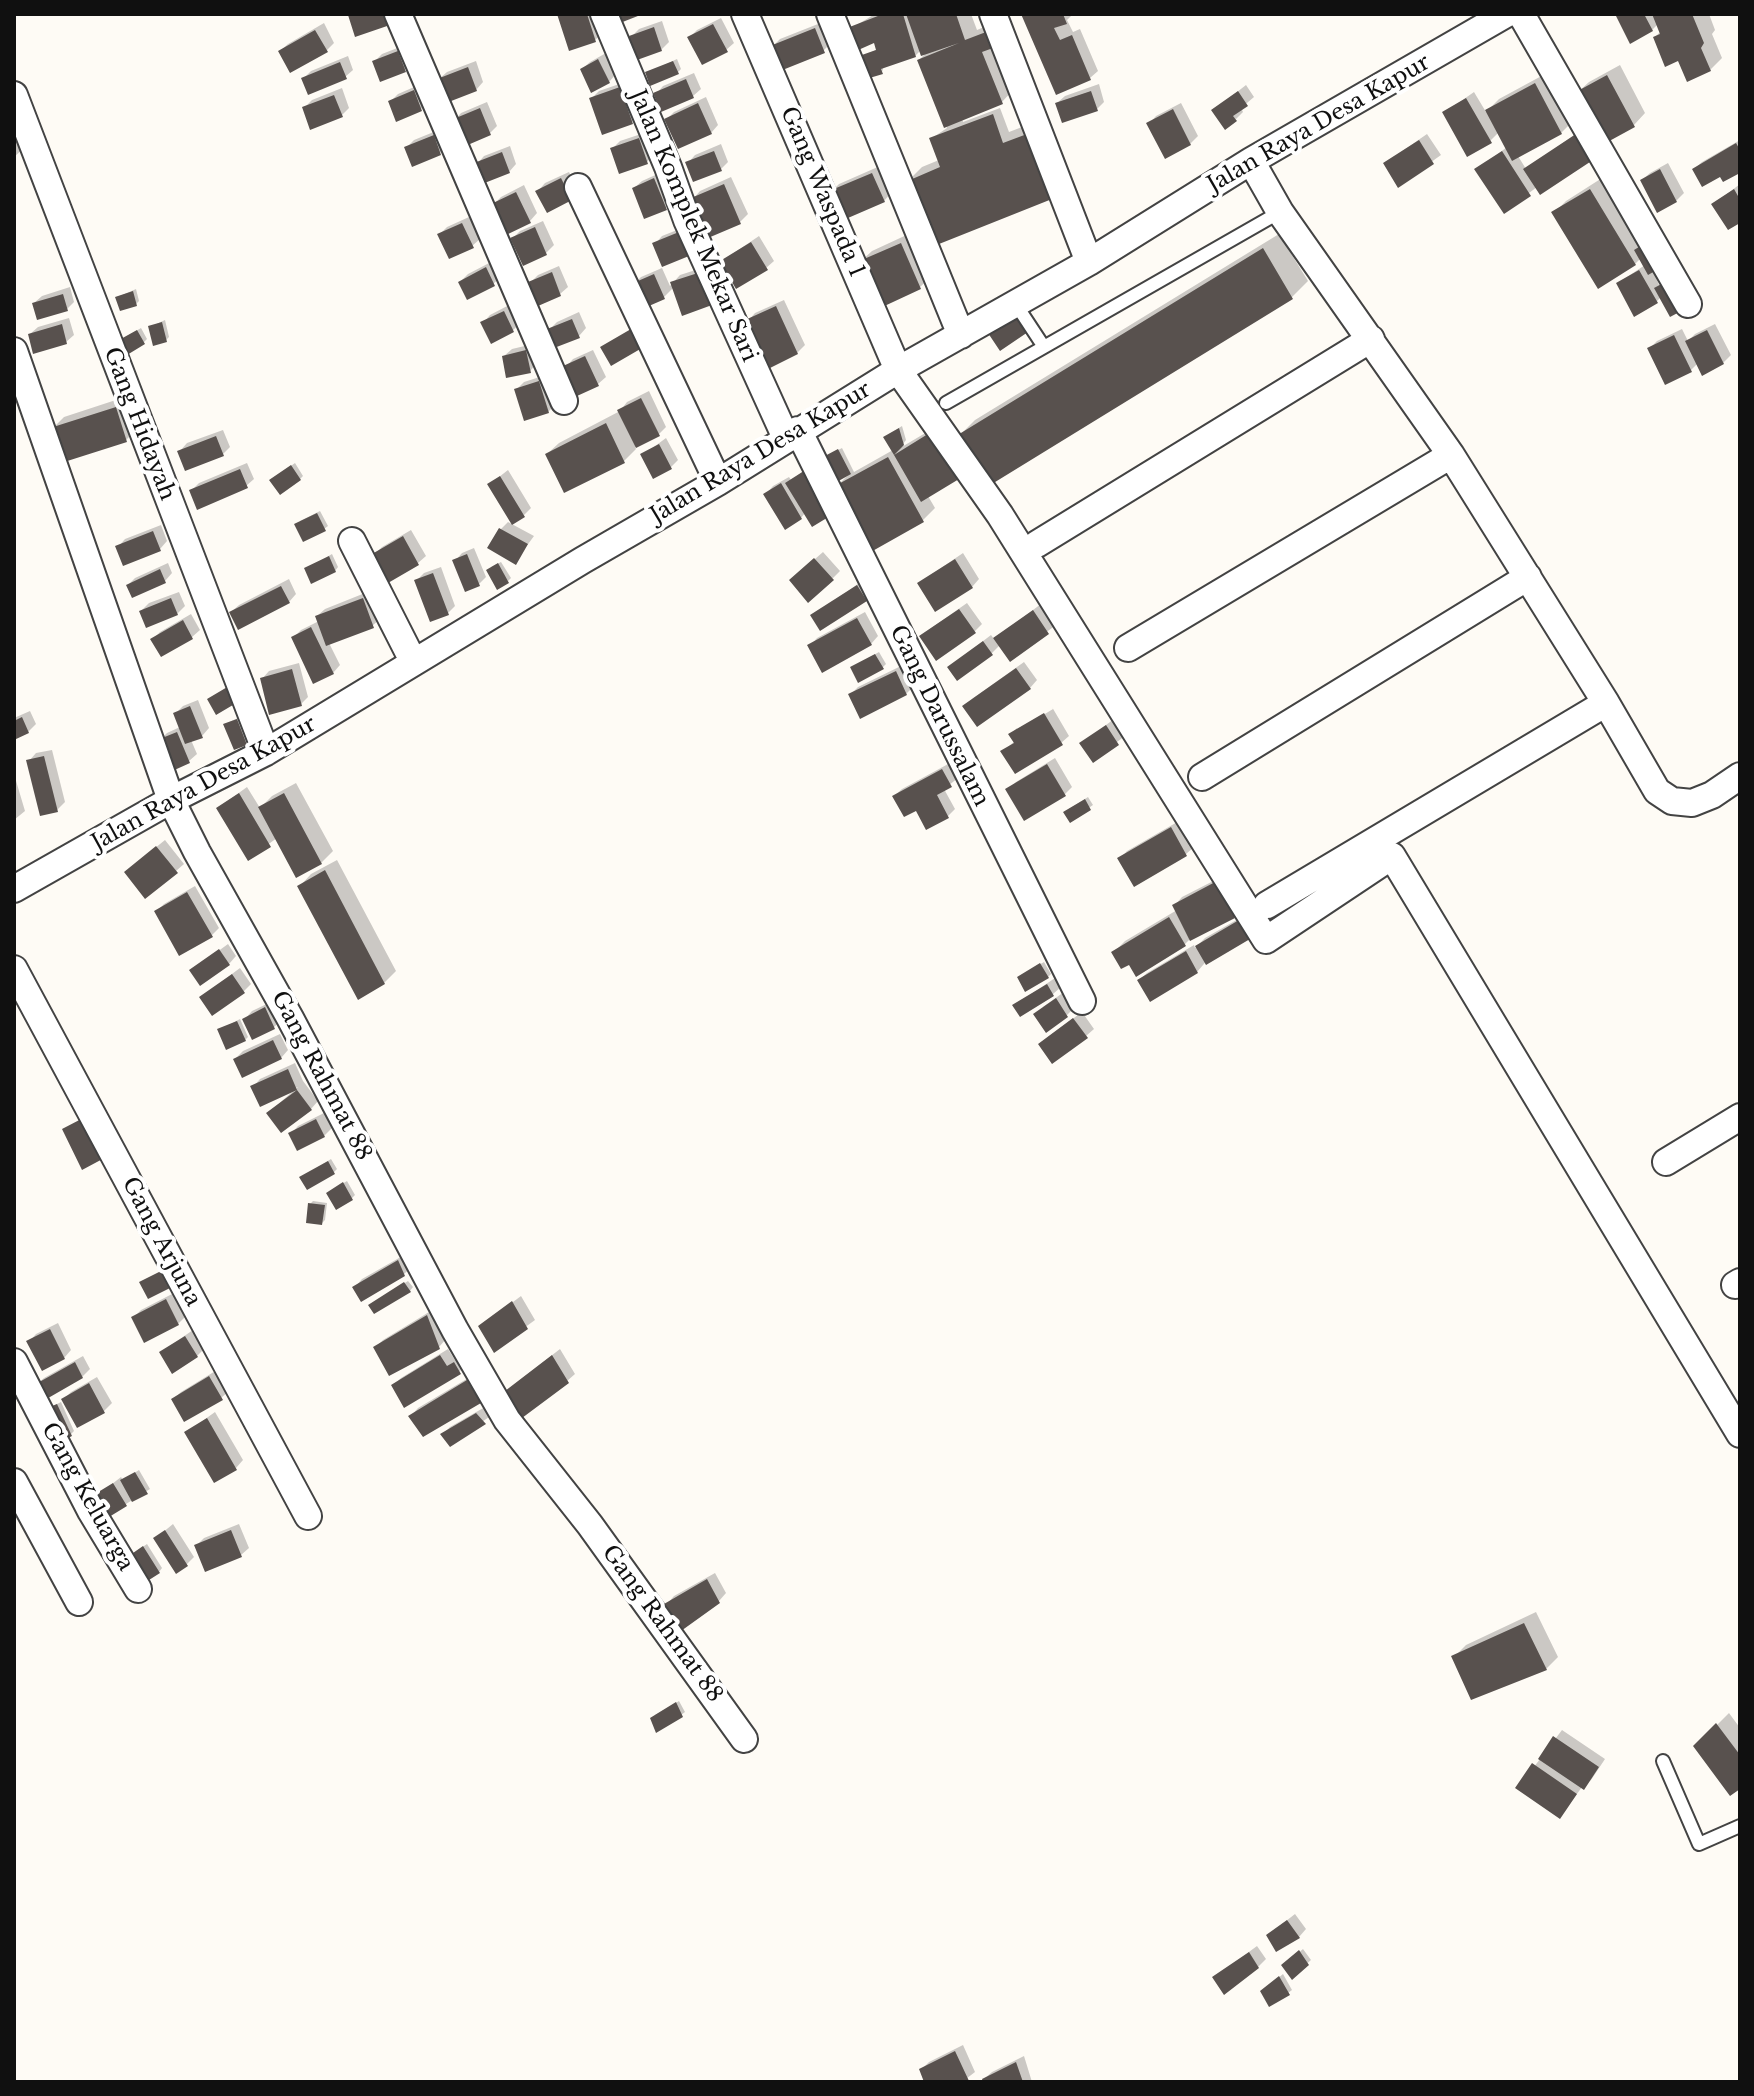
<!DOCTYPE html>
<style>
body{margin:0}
#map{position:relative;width:1754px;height:2096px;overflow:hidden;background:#fefbf5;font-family:"Libre Baskerville",serif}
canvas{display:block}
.frame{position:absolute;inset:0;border:16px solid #101010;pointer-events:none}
</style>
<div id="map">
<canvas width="1754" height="2096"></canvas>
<div class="frame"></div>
</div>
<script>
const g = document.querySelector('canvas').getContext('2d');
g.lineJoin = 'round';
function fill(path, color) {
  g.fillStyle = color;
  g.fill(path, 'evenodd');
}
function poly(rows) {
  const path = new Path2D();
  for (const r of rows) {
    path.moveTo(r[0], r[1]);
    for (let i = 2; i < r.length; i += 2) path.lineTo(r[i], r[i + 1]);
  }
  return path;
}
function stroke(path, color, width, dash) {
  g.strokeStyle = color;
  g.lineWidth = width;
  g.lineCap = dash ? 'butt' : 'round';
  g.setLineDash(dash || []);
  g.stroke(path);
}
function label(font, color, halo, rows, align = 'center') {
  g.font = font + ' "Libre Baskerville",serif';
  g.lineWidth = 8;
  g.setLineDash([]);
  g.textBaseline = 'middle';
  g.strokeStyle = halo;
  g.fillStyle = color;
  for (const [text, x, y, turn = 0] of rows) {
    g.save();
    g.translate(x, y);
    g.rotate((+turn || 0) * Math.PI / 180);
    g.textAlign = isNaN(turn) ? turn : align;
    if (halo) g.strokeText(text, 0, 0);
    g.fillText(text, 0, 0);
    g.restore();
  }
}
const shadow = poly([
 [560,14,597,14,603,33,595,40],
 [875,14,971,14,977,30,998,21,1013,90,1002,102,962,118,963,122,1000,108,1009,132,1043,119,1067,181,906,183,922,167,939,160,932,138,947,128,919,60,928,51,921,50,915,56,884,66,882,72,862,56,878,49,875,41,850,29],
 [1023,14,1073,14,1067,20,1073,32,1080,29,1098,71,1090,78],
 [1617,14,1709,14,1715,30,1712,34,1722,58,1710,70,1679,59,1655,37,1661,31,1658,24,1652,30],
 [721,18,734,43,726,50,690,37,697,30],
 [662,21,669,42,661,50,632,36,639,29],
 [823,22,831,43,823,51,773,46,780,39],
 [324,23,334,43,327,50,280,51,288,44],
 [405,45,412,62,404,70,374,62,382,54],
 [606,53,616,74,609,82,582,69,590,62],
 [348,56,353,70,345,77,303,79,311,71],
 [677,59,681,69,678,72,647,73],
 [476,61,483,82,476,90,439,79,447,72],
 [1620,65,1645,113,1634,125,1577,93,1589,82],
 [694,73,701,89,693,96,656,94,663,86],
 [1547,73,1573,121,1561,133,1518,156,1526,169,1587,126,1537,187,1505,211,1477,170,1507,147,1499,132,1490,141,1444,113,1474,92,1486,112,1499,99],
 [628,81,640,114,632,122,603,132,591,99,599,91],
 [421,84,429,102,421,109,390,102,398,94],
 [1099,84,1104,102,1097,109,1057,103,1065,96],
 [1246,85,1254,97,1241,108,1243,112,1236,119,1214,110],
 [342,88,349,108,342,115,304,108,312,100],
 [706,97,718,125,711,133,667,119,674,112],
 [487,102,497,126,490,133,454,121,461,113],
 [1181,103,1198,136,1190,144,1149,124,1156,116],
 [14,125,23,149,14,157],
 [441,129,448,146,440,153,406,148,414,140],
 [647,132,655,154,647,162,612,149,620,141],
 [1427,134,1441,155,1399,185,1385,163],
 [1740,140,1740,170,1694,169,1702,162],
 [721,144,728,162,721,169,688,163,695,155],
 [510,146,516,164,509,172,477,164,484,156],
 [1668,163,1684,193,1676,201,1642,180,1650,173],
 [880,166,891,193,884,201,831,192,839,184],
 [569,172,578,191,538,191,545,183],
 [662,172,674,200,666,208,646,217,634,188,642,181],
 [731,177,748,214,740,222,693,199,700,191],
 [1602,178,1643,245,1659,285,1664,281,1661,297,1656,302,1618,283,1645,265,1641,258,1635,264,1554,213,1566,201],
 [1740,184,1740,220,1714,204],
 [524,185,537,213,530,221,494,204,501,197],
 [469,217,480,239,472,246,439,235,447,227],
 [543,221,554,245,546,253,512,239,520,231],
 [687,226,696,247,655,244,662,236],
 [913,232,932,276,920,287,860,262,872,251],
 [1279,234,1308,281,1292,297,987,484,974,463,928,496,935,508,923,520,870,550,843,501,805,513,801,518,766,494,773,486,789,477,791,480,815,463,836,487,848,475,827,456,842,448,854,472,893,450,889,434,902,426,906,440,900,448,949,419,959,436,975,420],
 [759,236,774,261,766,268,722,261],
 [493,261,501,277,493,284,460,282,468,274],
 [559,266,568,287,560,294,530,283,538,275],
 [708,266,719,296,674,287,664,297,634,284,641,277,662,268,670,286,680,275],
 [70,287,74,302,67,309,34,303,42,296],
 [136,289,139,301,136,304,118,297],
 [784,300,805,345,797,353,748,321,755,313],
 [511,304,521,323,513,330,483,323,490,315],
 [579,312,586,328,579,336,549,330,557,322],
 [69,318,74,335,66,342,30,334,38,327],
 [165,320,169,337,166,340,150,327],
 [1715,324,1731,355,1723,363,1703,373,1698,363,1691,370,1650,348,1657,341,1682,329,1688,341,1695,334],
 [141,328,147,339,144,342,124,338],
 [533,344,537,363,530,371,504,356,512,349],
 [593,350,606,377,598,384,566,367,573,359],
 [546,375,556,404,548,412,516,390,524,382],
 [649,391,666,427,659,434,635,447,636,449,624,461,565,491,547,454,559,443,620,411,627,402],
 [128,396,138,428,126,440,52,429,64,417],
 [223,430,230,447,223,454,180,451,187,443],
 [666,438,678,460,671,467,643,455],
 [247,463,254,479,246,486,191,491,199,483],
 [295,463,303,476,300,479,275,477],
 [508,470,531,508,524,515,490,484],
 [320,511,328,526,324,529,300,521],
 [508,522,534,536,515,562,501,529],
 [161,525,167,541,160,549,118,547,125,539],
 [411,530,426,556,418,563,389,580,375,554,382,547],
 [474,548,486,577,479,584,455,561,462,553],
 [823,552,840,571,833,578,799,573],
 [963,553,979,579,972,587,919,583],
 [332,554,338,567,335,571,306,569],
 [501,562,511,578,508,581,491,567],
 [168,563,172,573,165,581,128,585,135,578],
 [441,567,455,606,448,613,417,580,424,573],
 [289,579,296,594,289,602,231,612,239,605],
 [865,579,873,592,866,599,812,616],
 [370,591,380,619,372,626,329,643,340,665,333,673,293,638,301,630,319,621,317,616,325,609],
 [179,592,185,606,177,614,141,611,149,603],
 [967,603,982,624,974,632,930,629],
 [1041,604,1056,625,1010,659,1000,645,992,653,949,667,991,635,994,639],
 [865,612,878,636,871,644,810,646,817,638],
 [191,614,200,630,192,637,153,639,160,632],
 [879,652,886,664,882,668,856,665],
 [1024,662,1037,680,1030,688,972,699],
 [299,663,308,697,301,704,262,679,269,671],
 [903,665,914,686,906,694,851,694,858,687],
 [198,700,209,728,202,736,191,740,197,754,189,761,159,741,167,733,180,727,175,714,183,706],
 [1052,707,1069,736,1061,743,1003,751,1015,741,1011,734,1017,728,1017,731,1053,709],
 [30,711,36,724,28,732,14,737,14,718],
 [240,717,249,740,246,743,225,724],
 [1114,719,1125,736,1093,760,1082,743],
 [52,750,65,802,57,810,29,761,36,753],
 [1055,758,1072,787,1065,794,1008,790,1016,782],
 [950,763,958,778,944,789,955,809,948,816,917,808,894,796,902,789],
 [14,774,25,811,14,820],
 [296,783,333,851,321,863,277,838,249,858,218,808,247,787,260,808,272,796],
 [1088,797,1093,805,1071,820,1069,809],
 [1179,821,1194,847,1186,854,1120,859,1127,851],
 [165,840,184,864,176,871,134,865],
 [337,860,396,971,384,983,300,886,311,874],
 [1225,875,1241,908,1234,916,1191,938,1185,944,1129,962,1113,953,1125,941,1177,910,1175,905,1182,897],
 [195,886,219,928,212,935,156,912,164,904],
 [1247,914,1197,972,1139,980,1147,973,1194,945,1195,948,1205,938],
 [228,944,236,956,229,964,191,971],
 [1044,962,1051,974,1048,977,1023,974],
 [240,968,251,984,244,991,201,997],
 [1055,978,1061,987,1053,994,1015,1005],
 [1064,992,1074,1008,1067,1015,1043,1007],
 [273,1001,282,1020,274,1027,253,1037,245,1019,252,1011],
 [1082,1012,1094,1029,1086,1036,1048,1037],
 [240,1019,248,1037,245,1040,219,1030],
 [280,1034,288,1050,281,1058,235,1059,243,1051],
 [295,1063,303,1081,318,1101,311,1109,276,1106,298,1087,261,1104,253,1087,260,1079],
 [324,1113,332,1128,324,1136,291,1134,298,1126],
 [331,1159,337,1169,334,1172,305,1175],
 [347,1181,355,1195,352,1198,332,1190],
 [313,1201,327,1203,325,1220,322,1223,310,1204],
 [406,1254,412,1267,404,1274,355,1287,362,1279],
 [408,1281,413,1287,410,1291,374,1302],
 [174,1293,186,1316,178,1324,133,1318,141,1310],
 [521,1296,535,1320,494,1350,481,1326],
 [434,1309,446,1339,439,1347,375,1348,383,1340],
 [58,1323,71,1350,64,1358,29,1342,36,1334],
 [193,1330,205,1348,197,1356,161,1352],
 [448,1349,455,1360,462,1356,467,1364,459,1372,393,1385,401,1378],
 [560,1349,575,1374,567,1381,516,1383],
 [83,1356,90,1369,82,1377,36,1385,44,1378],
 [217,1370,229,1391,221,1398,173,1399,181,1392],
 [475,1374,487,1393,480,1401,411,1416,418,1408],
 [97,1377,112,1403,104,1411,78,1426,63,1400,71,1392],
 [61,1402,74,1431,71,1434,51,1407],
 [485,1407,492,1415,450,1444,443,1434,450,1427],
 [215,1412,243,1460,236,1468,187,1432],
 [139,1470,150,1489,126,1504,98,1495,121,1477,123,1480],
 [173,1524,194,1557,186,1565,156,1538],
 [239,1524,249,1548,241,1555,196,1546,204,1538],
 [147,1544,162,1568,159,1572,138,1550],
 [715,1573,726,1593,719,1601,667,1604,674,1596],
 [1536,1612,1558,1657,1546,1669,1472,1698,1454,1657,1466,1645],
 [679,1701,685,1712,681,1715,655,1715],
 [1729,1713,1740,1728,1740,1787,1695,1747],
 [1562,1730,1605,1759,1591,1780,1582,1787,1560,1817,1518,1788],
 [1295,1914,1306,1929,1299,1937,1268,1935],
 [1257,1946,1266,1959,1258,1967,1215,1977],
 [1303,1949,1311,1960,1292,1977,1284,1965],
 [1283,1974,1292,1990,1288,1993,1266,1988],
 [963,2045,975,2072,962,2082,926,2082,921,2070,929,2062],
 [1024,2056,1032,2082,985,2082,984,2079,992,2072]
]);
const building = poly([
 [387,14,390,25,355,37,348,15],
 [557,14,587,14,596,42,569,51],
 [617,14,643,14,620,23],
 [883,14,903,14,916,57,881,69,883,74,866,79,859,56,876,50,874,43,856,51,847,28],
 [906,14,956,14,965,40,986,32,993,48,982,52,1003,104,944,128,917,60,959,43,921,56],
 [1021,14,1063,14,1067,24,1054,28,1060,40,1072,35,1091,80,1056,95],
 [1615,14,1644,14,1653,31,1630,44],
 [1652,14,1692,14,1704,43,1701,48,1711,71,1687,82,1678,61,1665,67,1653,37,1660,34],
 [713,24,728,52,702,65,687,37],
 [654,27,662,51,637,60,629,36],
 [815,28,825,53,780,71,770,46],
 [315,30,328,52,290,73,278,51],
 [398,51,406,72,380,82,372,61],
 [598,59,610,83,591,93,580,69],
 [673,61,679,74,650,86,645,72],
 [340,62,347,79,308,95,301,78],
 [468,67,477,91,446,103,437,79],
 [1607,75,1635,127,1602,145,1574,93],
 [686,79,694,98,661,112,653,93],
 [1535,83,1562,134,1512,161,1485,110],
 [620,87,633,124,602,135,589,98],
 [414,90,422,111,396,122,388,101],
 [1091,91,1098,111,1062,123,1055,103],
 [1238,91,1248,106,1233,116,1237,121,1225,130,1211,110],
 [334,95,343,117,310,130,302,107],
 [1466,98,1492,143,1467,157,1442,112],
 [698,103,712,134,678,149,664,119],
 [480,108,491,135,463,147,451,120],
 [1173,109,1191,145,1165,159,1146,123],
 [993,114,1003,143,1027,134,1052,199,929,248,903,183,940,167,929,138],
 [1579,132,1596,158,1540,195,1523,169],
 [434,135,441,155,412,167,404,147],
 [639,138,648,164,619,174,610,148],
 [1419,140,1434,164,1398,188,1383,163],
 [1736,143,1740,150,1740,173,1723,182,1720,177,1702,187,1692,169],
 [714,151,722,171,693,182,685,162],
 [1502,151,1531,196,1504,214,1474,169],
 [502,152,510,173,482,184,474,163],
 [1660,169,1677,202,1657,213,1640,180],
 [872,173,885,202,841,221,829,191],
 [561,178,572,200,547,213,535,191],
 [654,178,667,210,644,219,632,188],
 [724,184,741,224,708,238,691,198],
 [1590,189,1636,265,1598,289,1551,212],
 [1734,189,1738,196,1740,194,1740,223,1728,230,1711,204],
 [516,192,531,223,506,235,491,204],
 [462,223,474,248,449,259,437,234],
 [535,227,547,255,523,266,510,238],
 [679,232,689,256,662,267,652,243],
 [751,242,768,270,736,289,720,261],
 [1647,242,1662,267,1648,275,1634,250],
 [901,243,921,289,878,309,857,262],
 [1263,248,1293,299,987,487,956,436],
 [486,267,495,286,467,300,458,282],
 [1639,270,1658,303,1634,317,1616,283],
 [552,272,561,296,538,306,528,282],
 [701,272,712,305,682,316,670,282],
 [654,274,665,299,642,309,631,284],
 [1669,280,1685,309,1670,317,1654,288],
 [133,291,137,306,120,311,115,297],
 [63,294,68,311,37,320,32,303],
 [776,306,798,354,768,369,745,320],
 [504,311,514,332,491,344,480,322],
 [1016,314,1028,332,1000,351,988,333],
 [572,319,580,338,554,348,547,329],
 [162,322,167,342,153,346,148,326],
 [62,324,67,344,33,354,28,334],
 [631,329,642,348,611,366,600,347],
 [137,330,145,344,127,355,119,340],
 [1707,330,1724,364,1702,376,1685,341],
 [1674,335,1692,372,1665,385,1647,348],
 [526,350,531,373,506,378,502,356],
 [585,356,599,386,577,396,563,366],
 [539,381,549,413,524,421,514,389],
 [641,398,660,436,636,448,617,410],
 [116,407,127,442,61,463,50,428],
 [606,423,625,463,564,493,545,454],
 [899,428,904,445,894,455,883,437],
 [936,429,964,476,921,502,894,455],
 [216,436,224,456,185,471,177,451],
 [659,444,672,469,653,479,640,454],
 [838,449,851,474,835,483,821,458],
 [888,457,924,522,869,553,833,487],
 [291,465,301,480,280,495,269,480],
 [240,469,248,488,197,510,189,490],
 [807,469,835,513,812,527,785,483],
 [500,476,525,517,512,525,487,484],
 [781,483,802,519,785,530,763,494],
 [317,513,326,531,303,542,294,524],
 [499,528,528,544,516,565,487,548],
 [153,531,161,551,123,566,115,546],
 [403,536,419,565,388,583,372,554],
 [467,554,480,586,465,592,452,560],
 [329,556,336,572,311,584,304,568],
 [814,558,834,580,808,603,789,580],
 [955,559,973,588,935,612,917,583],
 [498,563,509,583,497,590,486,570],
 [160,569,166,583,132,598,126,585],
 [433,573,449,615,430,622,414,580],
 [857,585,867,601,820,631,810,615],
 [281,586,290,603,238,630,229,612],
 [171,598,178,615,146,628,139,611],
 [363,598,374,628,326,646,315,616],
 [959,609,976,633,936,661,919,636],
 [1033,610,1049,634,1010,662,993,638],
 [857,618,872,645,822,673,807,645],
 [183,620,193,639,161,657,150,639],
 [311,627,334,674,313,684,291,637],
 [983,641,993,655,957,681,947,667],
 [875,654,884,669,858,683,850,667],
 [1016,668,1031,689,977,727,962,706],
 [292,669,302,706,269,715,260,678],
 [896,671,907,695,860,719,848,694],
 [229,686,238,702,216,715,207,699],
 [190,706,203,738,185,744,173,713],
 [1044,713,1063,745,1015,774,1000,751,1014,743,1008,734],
 [22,717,29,733,14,740,14,721],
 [237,719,247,745,234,750,223,724],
 [1106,725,1119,745,1093,763,1079,743],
 [177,732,190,763,170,772,157,740],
 [44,756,58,812,40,816,26,760],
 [1047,764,1066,796,1024,821,1005,789],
 [942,769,952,787,937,795,949,818,926,830,916,811,904,817,892,796],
 [239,793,271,847,248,861,216,808],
 [284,793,322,864,296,878,258,807],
 [1085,799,1091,810,1070,823,1063,812],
 [1171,827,1187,856,1134,887,1117,858],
 [156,846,178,873,145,899,124,872],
 [325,870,385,984,358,1000,297,886],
 [1217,881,1235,918,1190,941,1172,905],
 [187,892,213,937,179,956,154,911],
 [1169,917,1186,946,1136,977,1129,965,1121,969,1111,952],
 [1239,920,1250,939,1206,965,1195,946],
 [219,949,230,965,200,986,189,970],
 [1186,951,1198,973,1150,1002,1137,980],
 [1040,963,1049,978,1025,992,1017,977],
 [232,974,245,993,212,1016,199,997],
 [1047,984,1054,996,1020,1017,1012,1005],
 [1056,998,1068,1017,1046,1033,1033,1014],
 [265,1007,275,1029,252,1040,242,1019],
 [1073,1018,1088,1038,1052,1064,1038,1044],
 [237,1021,246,1041,226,1050,217,1029],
 [273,1040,282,1059,242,1078,233,1059],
 [288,1069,297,1090,260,1107,250,1086],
 [297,1090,312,1110,281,1133,266,1113],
 [89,1115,110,1155,82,1170,62,1129],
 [316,1119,325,1137,297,1151,288,1133],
 [328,1161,335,1174,307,1190,299,1177],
 [343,1182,353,1200,336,1210,326,1193],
 [308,1203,325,1205,322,1225,306,1223],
 [398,1260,405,1276,361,1302,352,1287],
 [163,1270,172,1287,148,1299,139,1282],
 [404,1282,411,1292,374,1314,368,1305],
 [166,1299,179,1325,144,1343,131,1317],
 [512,1301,528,1329,494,1353,478,1326],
 [427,1315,440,1349,389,1376,373,1347],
 [50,1329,65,1359,42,1371,26,1341],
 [185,1336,198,1357,172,1374,159,1352],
 [440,1355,447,1366,454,1362,461,1374,404,1408,391,1385],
 [552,1355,569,1383,522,1418,505,1391],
 [75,1362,83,1378,43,1401,34,1385],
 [209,1376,223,1400,184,1422,171,1399],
 [467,1380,481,1403,423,1437,408,1416],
 [89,1383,105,1413,77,1428,61,1399],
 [57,1404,72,1436,60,1442,45,1409],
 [476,1413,486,1424,450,1447,440,1434],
 [207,1418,237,1470,214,1483,184,1432],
 [135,1472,148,1494,132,1502,120,1480],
 [113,1483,127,1506,109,1517,95,1494],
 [165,1530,188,1566,176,1574,153,1538],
 [231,1530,242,1557,205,1572,194,1545],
 [143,1546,160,1573,149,1580,133,1553],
 [707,1579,720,1603,681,1631,664,1604],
 [1524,1623,1547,1670,1471,1700,1451,1656],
 [676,1702,683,1717,656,1733,650,1718],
 [1716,1723,1740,1755,1740,1789,1730,1796,1693,1746],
 [1553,1736,1599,1767,1584,1790,1538,1759],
 [1532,1763,1577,1794,1560,1819,1515,1788],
 [1287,1920,1300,1938,1276,1952,1266,1935],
 [1299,1950,1309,1965,1292,1980,1281,1965],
 [1249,1952,1259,1968,1224,1995,1212,1977],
 [1279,1976,1290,1995,1269,2007,1260,1991],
 [955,2051,969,2081,924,2082,919,2069],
 [1016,2062,1023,2082,983,2082,982,2079]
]);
const service = poly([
 [1015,303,1044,347],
 [946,403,1280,212],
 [1663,1761,1699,1844,1740,1826]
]);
const minor = poly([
 [398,14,564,401],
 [604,14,668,167,687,220,786,438],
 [745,14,898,370,1000,515,1266,940,1392,856,1740,1434],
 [830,14,961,335],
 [993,14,1089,262],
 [1521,14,1688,304],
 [14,95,266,752],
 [1251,161,1280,212,1451,455,1606,703,1657,791,1672,801,1692,803,1712,795,1740,776],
 [578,187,718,482],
 [14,351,171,800,197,852,290,1018,455,1330,507,1420,590,1525,744,1739],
 [798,430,1082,1001],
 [352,541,413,661],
 [1037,544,1371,339],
 [1128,648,1451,455],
 [1202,777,1528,577],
 [14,889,171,800,266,752,583,560,718,482,898,370,1089,262,1251,161,1506,14],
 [1267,905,1606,703],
 [14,969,308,1516],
 [1666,1162,1740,1117],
 [1735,1285,1740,1282],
 [14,1362,91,1511,138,1589],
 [14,1482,79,1602]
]);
const streetNames = [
 ["Jalan Raya Desa Kapur",1319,124,-30],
 ["Gang Waspada 1",822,192,67],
 ["Jalan Komplek Mekar Sari",693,226,67],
 ["Gang Hidayah",139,424,69],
 ["Jalan Raya Desa Kapur",761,453,-31],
 ["Gang Darussalam",939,716,64],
 ["Jalan Raya Desa Kapur",204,784,-29],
 ["Gang Rahmat 88",321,1076,62],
 ["Gang Arjuna",161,1242,62],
 ["Gang Keluarga",87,1497,61],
 ["Gang Rahmat 88",662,1624,54]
];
fill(shadow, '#0003');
fill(building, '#58514e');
stroke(service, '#434343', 16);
stroke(minor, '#434343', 30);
stroke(service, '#fff', 12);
stroke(minor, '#fff', 26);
label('22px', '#101010', '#fff', streetNames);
</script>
